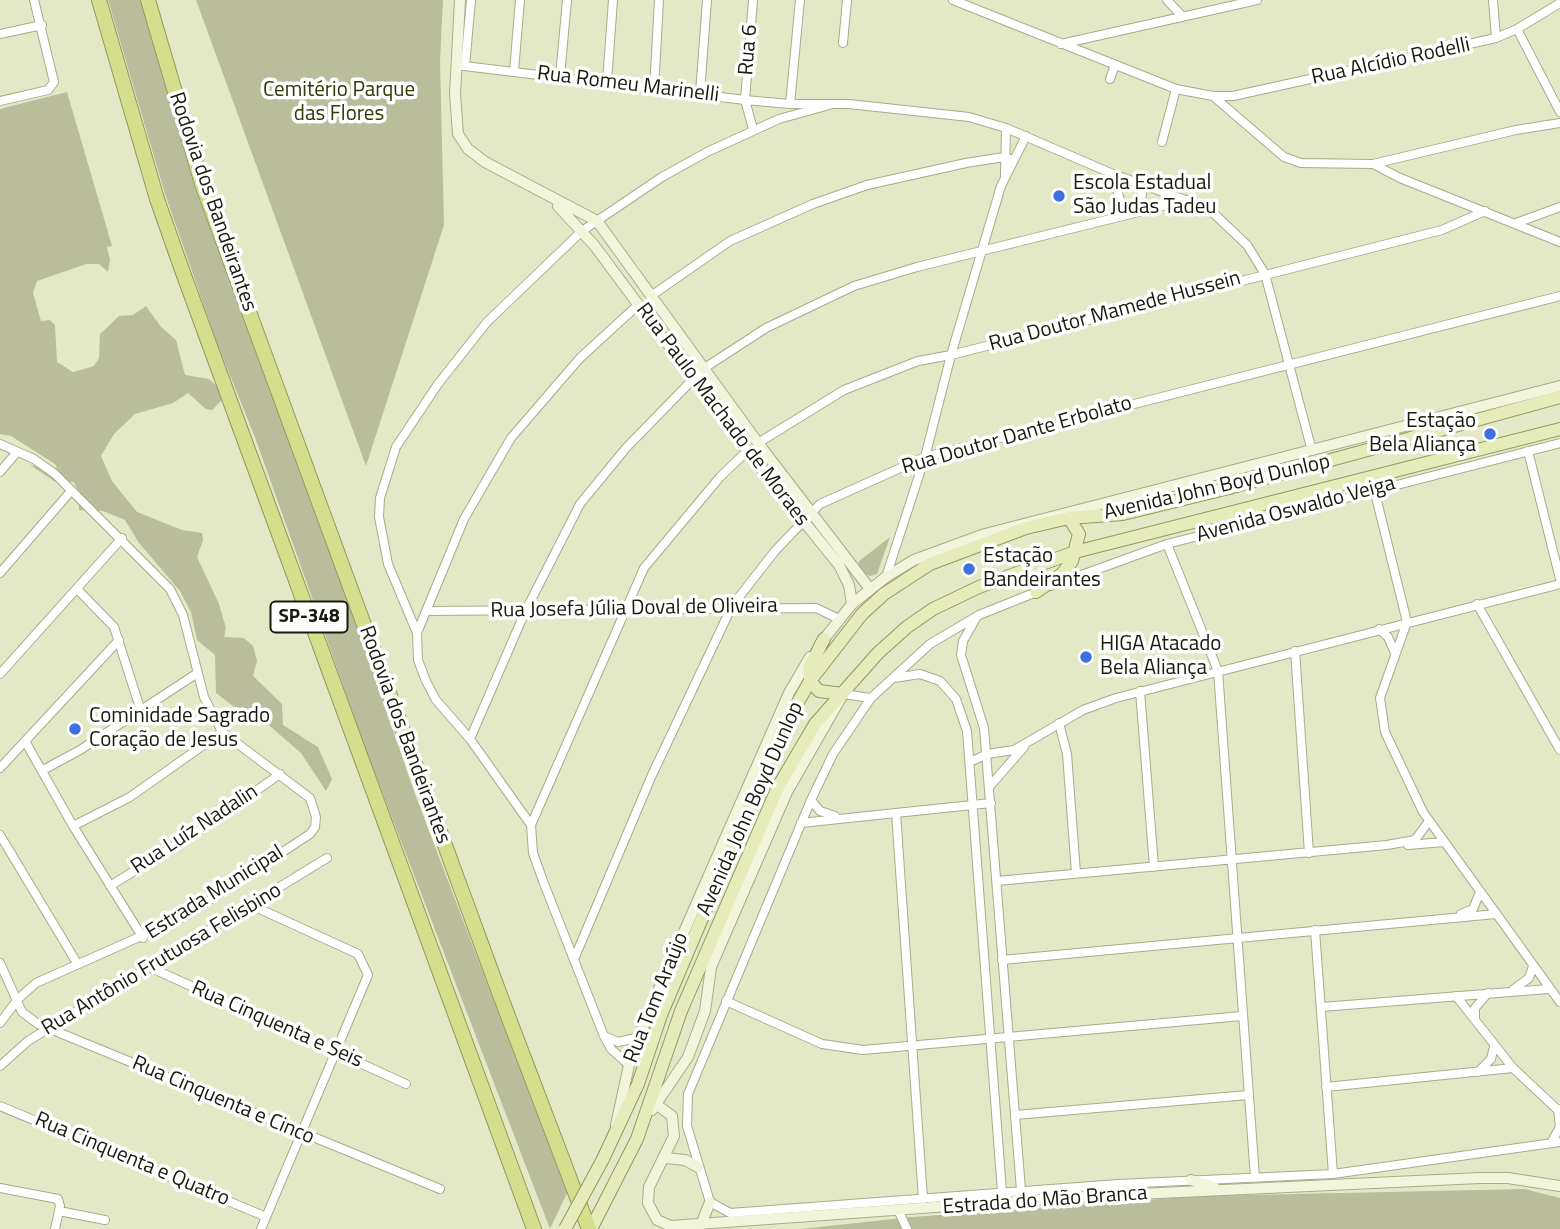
<!DOCTYPE html>
<meta charset="utf-8">
<style>
body{margin:0}
canvas{display:block;background:#e3e8c6}
</style>
<canvas width="1560" height="1229"></canvas>
<script>
const g = document.querySelector('canvas').getContext('2d');
g.lineJoin = 'round';
function fill(path, color) {
  g.fillStyle = color;
  g.fill(path, 'evenodd');
}
function poly(rows) {
  const path = new Path2D();
  for (const r of rows) {
    path.moveTo(r[0], r[1]);
    for (let i = 2; i < r.length; i += 2) path.lineTo(r[i], r[i + 1]);
  }
  return path;
}
function stroke(path, color, width, dash) {
  g.strokeStyle = color;
  g.lineWidth = width;
  g.lineCap = dash ? 'butt' : 'round';
  g.setLineDash(dash || []);
  g.stroke(path);
}
function label(font, color, halo, rows, align = 'center') {
  g.font = font + ' "Titillium Web",sans-serif';
  g.lineWidth = 7;
  g.setLineDash([]);
  g.textBaseline = 'middle';
  g.strokeStyle = halo;
  g.fillStyle = color;
  for (const [text, x, y, turn = 0] of rows) {
    g.save();
    g.translate(x, y);
    g.rotate((+turn || 0) * Math.PI / 180);
    g.textAlign = isNaN(turn) ? turn : align;
    if (halo) g.strokeText(text, 0, 0);
    g.fillText(text, 0, 0);
    g.restore();
  }
}
const green = poly([
 [108,0,140,0,194,185,364,646,415,794,567,1193,550,1229,366,750,256,440,217,343,165,194],
 [196,0,443,0,440,62,444,225,366,466],
 [67,92,112,246,107,247,110,259,108,272,99,264,86,264,37,281,33,293,41,321,50,320,55,325,57,362,73,372,94,366,99,358,100,334,119,316,133,315,146,306,161,327,176,340,185,375,209,379,218,387,222,400,212,410,206,409,188,393,173,403,135,414,114,434,101,456,112,481,137,512,182,530,202,533,203,540,197,557,219,604,226,628,224,637,244,638,253,646,257,661,253,676,282,704,283,725,318,747,332,779,326,791,301,753,257,715,233,706,216,693,215,655,197,640,191,612,180,591,139,543,125,520,103,511,79,510,79,493,74,482,54,481,30,465,53,469,57,468,55,464,11,436,0,434,0,109],
 [890,537,877,574,870,576,863,573,858,562],
 [1525,1189,1560,1198,1560,1229,801,1229,912,1217,1203,1196]
]);
const street = poly([
 [953,0,1176,89,1213,96,1233,96,1496,38,1517,29,1560,3],
 [1167,0,1182,16],
 [1493,0,1496,38],
 [1517,29,1560,112],
 [0,34,42,25],
 [843,43,847,0],
 [1061,44,1257,0],
 [456,65,745,100,790,104,849,104,969,117,1006,128,1113,174,1208,208,1247,245,1265,274,1312,451],
 [465,66,471,0],
 [514,71,520,0],
 [560,76,567,0],
 [1110,79,1115,65],
 [607,82,613,0],
 [654,89,659,0],
 [700,93,707,0],
 [1213,96,1284,157,1301,163,1373,164,1400,178,1560,242],
 [0,101,48,90,54,82,34,0],
 [790,104,800,0],
 [753,129,745,100,753,0],
 [1162,142,1176,89],
 [1373,164,1516,130,1560,123],
 [1113,174,1120,201,1115,217],
 [1005,175,1006,128],
 [1140,211,1143,185],
 [1516,223,1560,207],
 [651,296,730,241,813,204,867,185,966,163,1004,157,1013,160],
 [758,443,844,390,918,361,951,355,1442,230,1485,211],
 [0,444,34,459,55,474,170,589,183,615,204,697,222,732,310,798,316,817,315,827,310,834,184,917,36,983,18,999,0,1023],
 [1528,451,1560,579],
 [0,472,17,452],
 [1374,489,1407,622,1380,698,1385,732,1423,812,1560,1002],
 [1167,544,1218,671,1255,1178],
 [0,573,71,491],
 [886,577,925,457,951,355,1001,186,1026,136],
 [1051,586,1167,544,1560,443],
 [77,589,114,627,140,708],
 [1039,591,979,615,930,644,871,698,833,754,811,800,688,1094,687,1126,710,1202,730,1213,1118,1184,1333,1174,1560,1142],
 [1477,604,1560,750],
 [427,611,816,608,839,619],
 [976,618,963,641,961,655,984,728,1021,1190],
 [1379,629,1388,637,1395,653],
 [417,633,464,519,511,438,580,358,638,305],
 [1295,651,1309,853],
 [0,674,122,538],
 [894,678,920,674,940,681,956,699,967,731,1002,1192],
 [1140,691,1154,867],
 [843,694,871,698],
 [1059,723,1067,754,1076,873],
 [470,739,525,612,580,504,626,448,703,369,766,328,854,286,917,267,1187,200],
 [25,741,73,826,143,938],
 [970,762,987,754,1014,750,1083,710,1116,698,1560,584],
 [0,768,119,640],
 [43,770,80,750,196,674],
 [990,786,1024,747],
 [811,800,820,811,835,816],
 [896,813,923,1199],
 [801,823,991,803],
 [531,825,644,568,720,477,747,451],
 [73,826,130,797,222,732],
 [0,835,77,963],
 [1408,845,1444,842],
 [997,881,1387,845,1415,840,1429,821],
 [110,886,197,832,280,774],
 [251,905,358,954,368,975,261,1229],
 [1461,914,1473,909,1480,892],
 [1315,930,1333,1174],
 [575,957,652,775,732,606,775,551,820,504,925,457,1560,296],
 [1002,960,1496,914],
 [0,963,22,1012,38,1024,440,1189],
 [147,966,406,1084],
 [1514,989,1529,978,1533,966],
 [1456,996,1513,1068,1560,1112],
 [726,1001,822,1044,863,1050,1242,1016],
 [1322,1007,1548,989],
 [1475,1020,1475,1008,1488,993],
 [604,1036,618,1042,640,1037],
 [629,1065,611,1049,604,1036,543,881,533,853,531,825,470,739,436,700,426,681,418,660,417,633,388,564,379,517,380,498,396,447,438,384,487,322,582,231,662,177,707,152,779,119,833,104],
 [0,1066,28,1041,327,858],
 [1478,1072,1491,1059,1494,1047],
 [1326,1087,1513,1068],
 [0,1106,264,1216],
 [1015,1115,1248,1095],
 [1551,1143,1560,1127,1558,1109],
 [0,1188,58,1199,60,1206,55,1229],
 [59,1211,105,1220],
 [899,1212,907,1229]
]);
const secondary = poly([
 [460,0,455,94,458,134,468,149,485,162,597,221,758,443,870,589],
 [558,206,594,245,747,451,839,565,849,585,852,604],
 [820,644,852,604,886,577,914,560,985,534,1560,386],
 [657,1105,672,1116,674,1136,649,1187,648,1203,657,1220,671,1226,1074,1197,1480,1178,1508,1178,1560,1186],
 [652,1110,688,1057,705,1011,711,967,787,792,842,696],
 [616,1125,629,1065,651,1007,789,693,810,657],
 [666,1158,685,1160,698,1167],
 [1191,1180,1214,1187],
 [700,1227,710,1202]
]);
const primary = poly([
 [1036,592,1062,574,1072,561,1079,534,1069,518],
 [824,639,809,668,810,681,819,691,843,694],
 [603,1159,638,1084,661,1015,782,730,810,681,862,614,884,594,930,564,1026,528,1069,518,1123,514,1229,488,1560,397],
 [591,1229,637,1139,681,1011,778,787,815,724,878,653,907,627,933,609,979,587,1075,552,1560,429]
]);
const highway = poly([
 [99,0,157,199,182,270,534,1229],
 [148,0,202,184,500,995,589,1229]
]);
const primaryBridge = poly([
 [565,1229,603,1159]
]);
const markers = [
 [1059,196,7,"#3f6fe0"],
 [1490,434,7,"#3f6fe0"],
 [969,569,7,"#3f6fe0"],
 [1086,657,7,"#3f6fe0"],
 [75,729,7,"#3f6fe0"]
];
const shields = [
 [309,617,77]
];
const shieldNames = [
 ["SP-348",309,617]
];
const streetNames = [
 ["Rua 6",749,50,-85],
 ["Rua Alcídio Rodelli",1391,62,-12],
 ["Rua Romeu Marinelli",628,85,7],
 ["Rodovia dos Bandeirantes",212,202,71],
 ["Rua Doutor Mamede Hussein",1115,312,-15],
 ["Rua Paulo Machado de Moraes",722,415,53],
 ["Rua Doutor Dante Erbolato",1017,436,-16],
 ["Avenida John Boyd Dunlop",1217,488,-13],
 ["Avenida Oswaldo Veiga",1296,510,-15],
 ["Rua Josefa Júlia Doval de Oliveira",634,609,-1],
 ["Rodovia dos Bandeirantes",404,735,70],
 ["Avenida John Boyd Dunlop",751,809,-66],
 ["Rua Luíz Nadalin",195,830,-33],
 ["Estrada Municipal",215,893,-32],
 ["Rua Antônio Frutuosa Felisbino",162,960,-31],
 ["Rua Tom Araújo",657,998,-68],
 ["Rua Cinquenta e Seis",277,1025,24],
 ["Rua Cinquenta e Cinco",223,1101,23],
 ["Rua Cinquenta e Quatro",132,1160,23],
 ["Estrada do Mão Branca",1045,1201,-4]
];
const parkNames = [
 ["Cemitério Parque",339,91],
 ["das Flores",339,115]
];
const poiNames = [
 ["Escola Estadual",1073,184],
 ["São Judas Tadeu",1073,208],
 ["Estação",1476,422,"right"],
 ["Bela Aliança",1476,446,"right"],
 ["Estação",983,557],
 ["Bandeirantes",983,581],
 ["HIGA Atacado",1100,645],
 ["Bela Aliança",1100,669],
 ["Cominidade Sagrado",89,717],
 ["Coração de Jesus",89,741]
];
fill(green, '#b9bd9c');
stroke(street, '#a7ac8c', 10);
stroke(secondary, '#a7ac8c', 12);
stroke(primary, '#93995f', 14);
stroke(highway, '#93995f', 16);
stroke(street, '#fff', 8);
stroke(secondary, '#f2f5dc', 10);
stroke(primary, '#e5ebb9', 12);
stroke(highway, '#d4de8b', 14);
stroke(primaryBridge, '#93995f', 14, []);
stroke(primaryBridge, '#e5ebb9', 12);
for (const [x, y, r, color] of markers) {
  const dot = new Path2D();
  dot.arc(x, y, r, 0, 2 * Math.PI);
  g.fillStyle = color;
  g.fill(dot);
  stroke(dot, '#fff', 2.5);
}
for (const [x, y, w] of shields) {
  const box = new Path2D();
  box.roundRect(x - w / 2, y - 15.5, w, 31, 5);
  g.fillStyle = '#fff';
  g.fill(box);
  stroke(box, '#191a0e', 2);
}
label('bold 19px', '#191a0e', null, shieldNames);
label('21px', '#191a0e', '#fff', streetNames);
label('21px', '#343706', '#fff', parkNames);
label('21px', '#191a0e', '#fff', poiNames, 'left');
</script>
